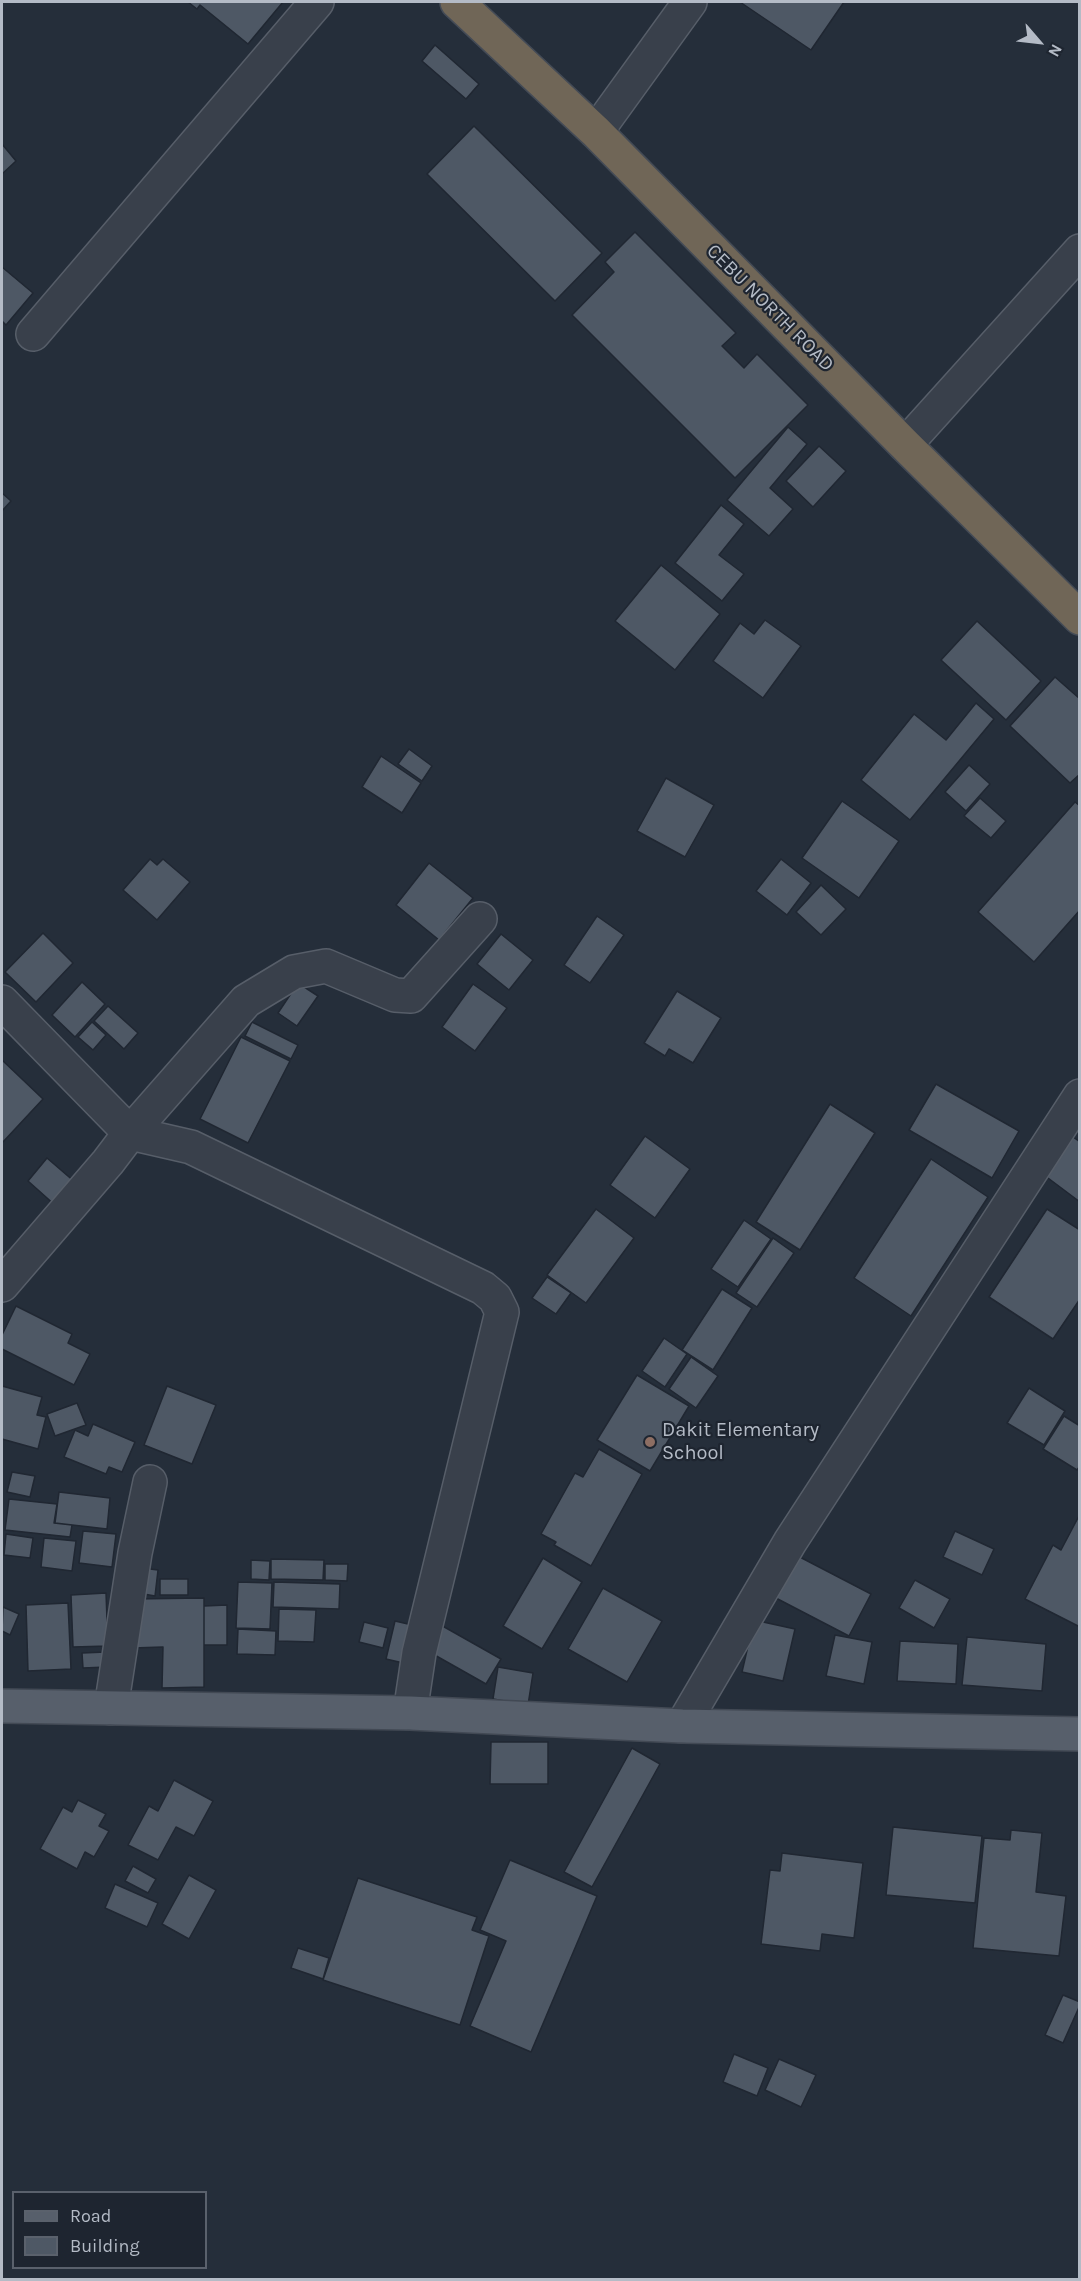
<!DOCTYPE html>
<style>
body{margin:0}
#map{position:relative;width:1081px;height:2281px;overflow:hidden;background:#252e3a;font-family:Karla,sans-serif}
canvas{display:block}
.frame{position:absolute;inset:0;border:3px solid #b4bbc6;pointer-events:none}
.legend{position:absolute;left:12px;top:2191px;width:195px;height:78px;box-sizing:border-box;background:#1e2530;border:2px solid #5a616c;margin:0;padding:8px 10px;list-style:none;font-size:18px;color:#b4bbc6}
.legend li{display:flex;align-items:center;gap:12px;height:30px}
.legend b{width:30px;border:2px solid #5a616c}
.north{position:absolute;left:1009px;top:12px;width:60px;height:60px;-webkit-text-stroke:4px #1e2530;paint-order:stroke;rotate:118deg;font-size:16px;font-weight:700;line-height:24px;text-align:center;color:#b4bbc6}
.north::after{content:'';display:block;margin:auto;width:21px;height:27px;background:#b4bbc6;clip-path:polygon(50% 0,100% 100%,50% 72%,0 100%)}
</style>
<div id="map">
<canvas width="1081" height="2281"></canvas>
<div class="frame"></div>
<ul class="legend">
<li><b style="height:8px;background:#575f6b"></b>Road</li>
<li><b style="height:16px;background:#4e5865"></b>Building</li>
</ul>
<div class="north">N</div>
</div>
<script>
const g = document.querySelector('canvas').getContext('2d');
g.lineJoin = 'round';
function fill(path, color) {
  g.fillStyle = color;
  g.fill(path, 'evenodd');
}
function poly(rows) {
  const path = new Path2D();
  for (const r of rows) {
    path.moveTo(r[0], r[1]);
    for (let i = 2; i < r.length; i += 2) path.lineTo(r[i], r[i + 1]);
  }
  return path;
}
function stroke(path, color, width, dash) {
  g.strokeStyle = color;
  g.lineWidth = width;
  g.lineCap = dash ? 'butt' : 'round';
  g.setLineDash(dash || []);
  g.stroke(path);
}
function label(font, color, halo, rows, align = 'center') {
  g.font = font + ' Karla,sans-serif';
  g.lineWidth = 4.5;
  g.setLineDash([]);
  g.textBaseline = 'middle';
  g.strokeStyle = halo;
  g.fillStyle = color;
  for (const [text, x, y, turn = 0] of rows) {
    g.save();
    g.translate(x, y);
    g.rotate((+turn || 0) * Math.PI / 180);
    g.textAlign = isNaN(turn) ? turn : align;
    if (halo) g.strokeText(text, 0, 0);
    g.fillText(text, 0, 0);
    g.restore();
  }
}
const building = poly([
 [188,2,283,2,248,44,200,5,197,9,188,2],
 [740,2,844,2,811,50,740,2],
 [435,45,479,84,466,99,422,61,435,45],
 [474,126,602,253,555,301,427,174,474,126],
 [2,144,16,161,2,174,2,144],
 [635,232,736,333,722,346,744,368,757,354,808,405,735,478,572,315,614,272,605,262,635,232],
 [2,267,33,293,6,325,2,321,2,267],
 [788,427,807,444,770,488,793,509,769,536,727,500,788,427],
 [819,446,846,471,813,507,786,481,819,446],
 [2,493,11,501,2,511,2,493],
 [721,505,744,524,719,555,744,574,722,601,675,563,721,505],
 [661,565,720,614,675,670,615,621,661,565],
 [765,620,801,646,763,698,713,661,740,623,754,634,765,620],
 [977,621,1041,681,1006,720,941,660,977,621],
 [1055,677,1080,699,1080,774,1070,783,1010,726,1055,677],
 [976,703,994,719,910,820,861,780,914,714,946,740,976,703],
 [409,749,432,766,422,781,398,764,409,749],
 [381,756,421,783,402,813,362,787,381,756],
 [969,765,990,784,966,811,945,792,969,765],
 [666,778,714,805,685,857,637,831,666,778],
 [980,798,1006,821,991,838,964,816,980,798],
 [842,801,899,841,859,898,802,858,842,801],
 [1075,802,1080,806,1080,910,1034,962,978,912,1075,802],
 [150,859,157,865,163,859,190,882,157,920,123,890,150,859],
 [781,859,811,883,787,915,756,891,781,859],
 [429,863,473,898,439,940,396,905,429,863],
 [821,885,846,909,821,935,796,912,821,885],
 [597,916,624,935,590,983,564,965,597,916],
 [43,933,73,963,36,1002,5,972,43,933],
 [501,934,533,960,509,990,477,964,501,934],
 [82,982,105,1004,75,1037,52,1015,82,982],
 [298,983,318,996,297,1026,278,1013,298,983],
 [473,984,507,1008,475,1051,442,1027,473,984],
 [677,991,721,1018,693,1063,669,1049,665,1056,644,1043,677,991],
 [108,1006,138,1033,124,1049,94,1021,108,1006],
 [92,1022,106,1035,93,1050,78,1037,92,1022],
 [252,1022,298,1045,291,1059,245,1036,252,1022],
 [241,1037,290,1061,248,1143,200,1119,241,1037],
 [2,1060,43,1099,2,1143,2,1060],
 [936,1084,1019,1131,992,1178,909,1130,936,1084],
 [830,1104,875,1133,800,1250,756,1222,830,1104],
 [1069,1134,1080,1142,1080,1202,1040,1172,1069,1134],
 [645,1136,690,1169,655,1218,610,1185,645,1136],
 [47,1158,76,1183,56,1206,28,1181,47,1158],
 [931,1159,988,1197,911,1316,854,1278,931,1159],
 [596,1209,634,1238,586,1303,547,1275,596,1209],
 [1047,1209,1080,1230,1080,1299,1053,1339,989,1297,1047,1209],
 [744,1220,771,1239,738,1287,711,1269,744,1220],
 [773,1238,794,1253,757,1307,736,1293,773,1238],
 [547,1277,571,1293,556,1314,532,1298,547,1277],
 [722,1289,752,1308,713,1370,682,1350,722,1289],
 [16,1306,72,1334,68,1343,90,1354,74,1385,2,1349,2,1335,16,1306],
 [664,1338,687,1354,665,1387,642,1371,664,1338],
 [691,1357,718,1376,696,1408,669,1389,691,1357],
 [637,1375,689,1406,650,1471,597,1440,637,1375],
 [2,1386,42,1397,37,1415,46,1417,38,1449,2,1439,2,1386],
 [167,1386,216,1405,192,1464,144,1445,167,1386],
 [1029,1388,1065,1411,1044,1445,1007,1423,1029,1388],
 [77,1403,86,1425,55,1436,47,1414,77,1403],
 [1064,1416,1080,1426,1080,1466,1077,1470,1043,1449,1064,1416],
 [93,1424,135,1442,122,1472,109,1467,106,1474,64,1457,75,1430,88,1436,93,1424],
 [599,1449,642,1474,591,1566,554,1545,556,1542,541,1534,575,1473,583,1477,599,1449],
 [12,1472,35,1476,30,1497,7,1492,12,1472],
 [59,1492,110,1498,107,1529,55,1523,59,1492],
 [9,1499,57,1504,54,1523,72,1525,70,1537,5,1530,9,1499],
 [1080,1514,1080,1627,1025,1599,1053,1545,1061,1550,1080,1514],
 [83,1531,116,1534,112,1567,79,1563,83,1531],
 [955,1531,994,1549,982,1575,943,1557,955,1531],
 [6,1534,33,1538,30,1558,4,1555,6,1534],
 [44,1538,76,1541,72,1571,41,1567,44,1538],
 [794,1554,871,1594,849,1636,772,1596,794,1554],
 [543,1558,582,1582,542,1649,503,1626,543,1558],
 [271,1559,324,1560,323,1580,271,1579,271,1559],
 [251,1560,270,1561,269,1580,251,1579,251,1560],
 [325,1564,348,1564,347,1581,325,1580,325,1564],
 [142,1568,158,1570,155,1596,138,1593,142,1568],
 [160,1579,188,1579,188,1595,160,1595,160,1579],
 [915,1580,950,1599,934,1628,899,1608,915,1580],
 [238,1582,272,1583,270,1629,236,1628,238,1582],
 [274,1582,340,1584,339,1609,273,1607,274,1582],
 [603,1588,662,1621,627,1682,568,1649,603,1588],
 [106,1593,108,1646,73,1647,71,1595,106,1593],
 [204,1598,204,1687,162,1688,163,1647,132,1648,132,1599,204,1598],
 [68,1603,71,1669,28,1671,26,1605,68,1603],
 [227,1605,227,1645,204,1645,204,1606,227,1605],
 [3,1607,19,1614,10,1635,2,1631,3,1607],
 [279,1609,316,1610,314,1642,278,1641,279,1609],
 [754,1620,795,1629,783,1681,742,1672,754,1620],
 [395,1621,421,1627,412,1665,386,1659,395,1621],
 [364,1622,388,1628,383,1648,359,1642,364,1622],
 [439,1624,501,1659,486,1684,424,1649,439,1624],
 [238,1629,276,1631,275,1655,237,1654,238,1629],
 [835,1635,872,1642,864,1684,826,1676,835,1635],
 [967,1637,1046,1644,1042,1691,962,1685,967,1637],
 [900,1641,958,1644,956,1684,897,1681,900,1641],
 [106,1652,107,1667,83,1668,82,1653,106,1652],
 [498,1667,533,1673,528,1705,493,1699,498,1667],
 [491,1742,548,1742,548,1784,490,1784,491,1742],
 [632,1748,660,1764,592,1887,564,1872,632,1748],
 [174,1780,213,1801,194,1836,176,1827,158,1860,128,1845,149,1806,158,1811,174,1780],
 [78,1800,106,1814,99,1826,109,1831,94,1857,85,1852,77,1869,40,1849,63,1807,72,1812,78,1800],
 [893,1827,982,1836,975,1903,886,1895,893,1827],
 [1011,1830,1042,1833,1036,1892,1066,1896,1059,1956,973,1948,984,1838,1010,1840,1011,1830],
 [782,1853,863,1863,854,1938,822,1934,820,1951,761,1944,770,1870,780,1871,782,1853],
 [510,1860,597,1896,531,2052,470,2026,506,1941,480,1930,510,1860],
 [133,1866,156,1879,148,1893,125,1881,133,1866],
 [189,1875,216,1890,189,1939,162,1924,189,1875],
 [358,1878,477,1917,472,1930,489,1936,460,2025,323,1980,358,1878],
 [115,1884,158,1903,147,1927,105,1908,115,1884],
 [298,1948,329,1958,323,1979,291,1968,298,1948],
 [1063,1995,1080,2002,1080,2005,1063,2043,1045,2035,1063,1995],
 [734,2054,768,2068,757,2096,723,2082,734,2054],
 [779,2059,816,2075,801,2107,765,2090,779,2059]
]);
const minor = poly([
 [596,132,690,2],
 [33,334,317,2],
 [905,445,1080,251],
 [2,1002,130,1133,108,1162,2,1285],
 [111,1708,135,1553,150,1482],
 [410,1713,419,1653,502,1312,495,1298,483,1288,191,1147,130,1133,246,1001,294,972,326,966,395,995,411,996,480,919],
 [682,1726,790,1542,1080,1096]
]);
const major = poly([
 [2,1706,410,1713,682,1726,1080,1734]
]);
const highway = poly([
 [457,2,596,132,905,445,1080,618]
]);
const markers = [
 [650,1442,6,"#8d6e63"]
];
const streetNames = [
 ["CEBU NORTH ROAD",770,308,45]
];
const poiNames = [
 ["Dakit Elementary",662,1430],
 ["School",662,1453]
];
fill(building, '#4e5865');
stroke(building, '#202732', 1.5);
stroke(minor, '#575e69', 36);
stroke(major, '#424954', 36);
stroke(highway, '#444b56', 36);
stroke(minor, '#39404b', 33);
stroke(major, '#575f6b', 33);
stroke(highway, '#706657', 33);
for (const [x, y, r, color] of markers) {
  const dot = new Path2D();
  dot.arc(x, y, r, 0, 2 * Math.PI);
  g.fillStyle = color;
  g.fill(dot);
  stroke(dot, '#1e2530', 2);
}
label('20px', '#b4bbc6', '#1e2530', streetNames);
label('20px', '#b4bbc6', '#1e2530', poiNames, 'left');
</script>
